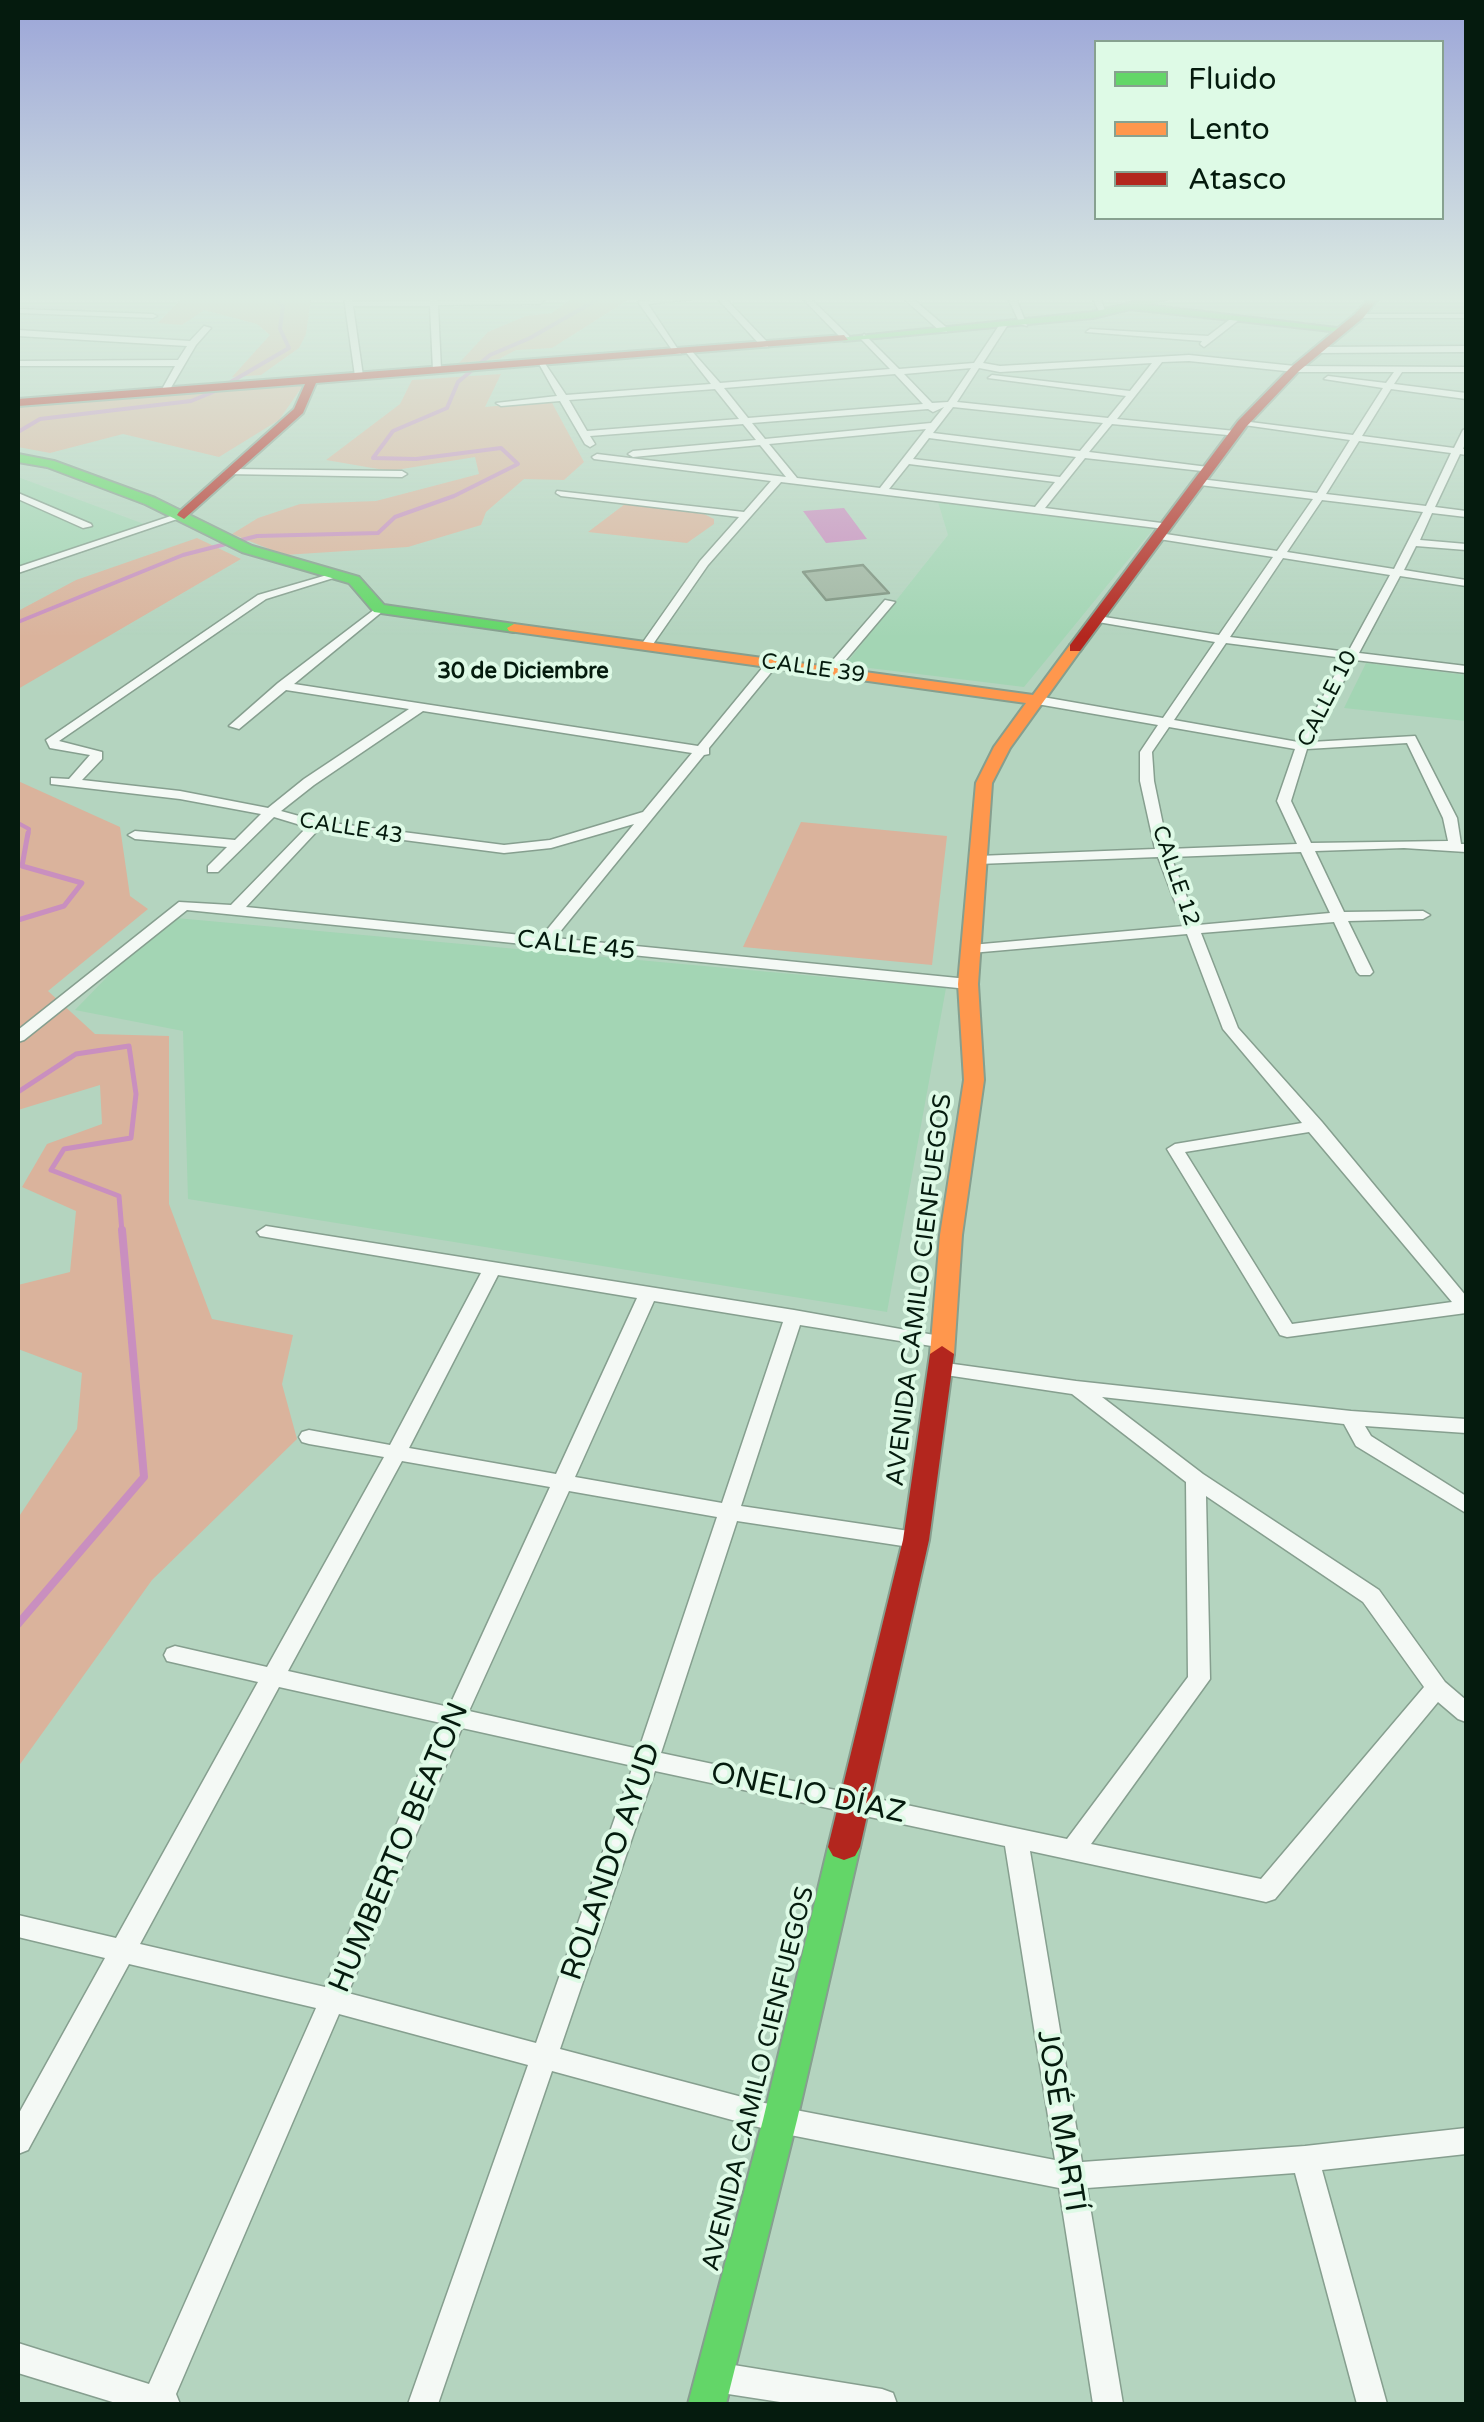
<!DOCTYPE html>
<meta charset="utf-8">
<style>
body{margin:0}
#map{position:relative;width:1484px;height:2422px;overflow:hidden;background:#b4d4bf;font-family:"Varela Round",sans-serif}
canvas{display:block}
.frame{position:absolute;inset:0;border:20px solid #051b0e;pointer-events:none}
.legend{position:absolute;left:1094px;top:40px;width:350px;height:180px;box-sizing:border-box;background:#defae6;border:2px solid #87a190;margin:0;padding:12px 18px;list-style:none;font-size:30px;color:#051b0e}
.legend li{display:flex;align-items:center;gap:20px;height:50px}
.legend b{width:50px;border:2px solid #87a190}
</style>
<div id="map">
<canvas width="1484" height="2422"></canvas>
<div class="frame"></div>
<ul class="legend">
<li><b style="height:12px;background:#63d668"></b>Fluido</li>
<li><b style="height:12px;background:#ff974d"></b>Lento</li>
<li><b style="height:12px;background:#b3261e"></b>Atasco</li>
</ul>
</div>
<script>
const g = document.querySelector('canvas').getContext('2d');
g.lineJoin = 'round';
function fill(path, color) {
  g.fillStyle = color;
  g.fill(path, 'evenodd');
}
function poly(rows) {
  const path = new Path2D();
  for (const r of rows) {
    path.moveTo(r[0], r[1]);
    for (let i = 2; i < r.length; i += 2) path.lineTo(r[i], r[i + 1]);
  }
  return path;
}
function stroke(path, color, width, dash) {
  g.strokeStyle = color;
  g.lineWidth = width;
  g.lineCap = dash ? 'butt' : 'round';
  g.setLineDash(dash || []);
  g.stroke(path);
}
function label(font, color, halo, rows, align = 'center') {
  g.font = font + ' "Varela Round",sans-serif';
  g.lineWidth = 8;
  g.setLineDash([]);
  g.textBaseline = 'middle';
  g.strokeStyle = halo;
  g.fillStyle = color;
  for (const [text, x, y, turn = 0] of rows) {
    g.save();
    g.translate(x, y);
    g.rotate((+turn || 0) * Math.PI / 180);
    g.textAlign = isNaN(turn) ? turn : align;
    if (halo) g.strokeText(text, 0, 0);
    g.fillText(text, 0, 0);
    g.restore();
  }
}
const built = poly([
 [18,477,144,524,18,567],
 [938,502,1155,527,1024,687,845,665,948,535],
 [1366,663,1466,675,1466,721,1344,708],
 [165,917,946,988,887,1312,188,1199,183,1031,75,1010]
]);
const green = poly([
 [182,298,311,298,306,334,299,348,261,375,232,377,270,335,257,324,204,310,182,325,158,323],
 [572,298,631,298,552,348,516,350,499,359,459,363,488,332,526,316,552,313],
 [501,374,485,407,551,401,584,462,564,480,524,479,486,512,481,525,408,547,284,555,232,534,258,518,300,504,376,501,479,474,475,457,390,471,326,460,400,404,412,380],
 [304,384,279,420,219,457,123,434,50,453,18,447,18,406],
 [625,504,704,514,714,519,714,524,687,543,588,532],
 [197,538,241,559,18,689,18,611,76,580],
 [18,781,120,827,130,896,148,909,48,991,95,1034,169,1036,169,1204,212,1319,293,1335,282,1384,297,1439,152,1580,18,1767,18,1518,77,1429,82,1373,18,1349,18,1285,70,1272,76,1211,22,1187,47,1144,102,1124,100,1085,18,1110],
 [801,822,947,836,932,965,743,947]
]);
const water = poly([
 [844,508,867,539,826,543,803,511]
]);
const streamFar2 = poly([
 [229,383,289,348,280,329,283,306,273,298],
 [18,432,40,419,191,401,218,390],
 [18,622,183,555,257,536,378,533,395,517,454,496,518,464,501,448,416,459,373,458,393,431,447,408,458,382,490,355,530,338,600,298],
 [18,823,29,829,28,836]
]);
const streamFar1 = poly([
 [18,920,64,906,82,883,22,866,28,833],
 [18,1092,76,1054,129,1046,136,1094,131,1138,64,1149,51,1170,119,1196,122,1232]
]);
const stream = poly([
 [18,1624,144,1477,122,1230]
]);
const building = poly([
 [863,565,889,593,826,600,803,572,863,565]
]);
const street = poly([
 [344,298,352,298,353,302,430,301,430,298,438,298,438,301,546,298,540,304,438,305,441,370,437,373,433,370,430,306,353,306,363,376,359,379,355,376,344,298],
 [664,298,699,298,648,304,681,354,675,354,638,302,664,298],
 [717,298,725,298,768,343,768,347,762,347,717,298],
 [802,298,810,298,849,336,849,340,843,340,802,298],
 [903,298,912,298,947,328,947,332,941,332,903,298],
 [1008,298,1016,298,1027,326,1020,324,1008,298],
 [1092,298,1100,298,1107,315,1101,315,1092,298],
 [18,309,153,314,157,316,153,318,18,313,18,309],
 [1359,314,1466,314,1466,318,1356,318,1359,314],
 [1233,317,1240,319,1204,347,1200,344,1202,341,1086,332,1090,329,1208,336,1233,317],
 [1000,324,1007,326,983,363,1000,366,1189,355,1295,366,1466,367,1466,372,1402,372,1394,384,1466,393,1466,399,1391,389,1362,436,1454,448,1463,430,1466,429,1466,441,1463,449,1466,449,1466,455,1460,454,1435,507,1466,511,1466,517,1432,513,1420,540,1466,544,1466,550,1416,546,1404,570,1466,580,1466,586,1400,576,1359,653,1466,666,1466,673,1355,660,1311,742,1415,736,1457,818,1461,844,1466,844,1466,852,1404,848,1315,851,1344,912,1423,911,1430,915,1423,919,1348,921,1373,972,1370,975,1360,975,1357,972,1334,922,1201,933,1238,1028,1322,1122,1466,1296,1466,1313,1287,1337,1280,1335,1167,1149,1175,1144,1302,1123,1223,1029,1187,934,971,953,964,949,971,945,1184,926,1158,857,978,864,971,860,978,856,1155,849,1140,781,1140,752,1158,725,1037,704,1031,700,1037,696,1163,718,1215,642,1098,622,1092,619,1098,616,1219,635,1273,557,1159,539,1154,536,1159,533,1277,551,1313,499,1200,485,1195,482,1200,479,1317,493,1350,440,1237,424,1242,421,1353,435,1383,388,1324,379,1328,376,1386,383,1394,372,1295,372,1189,361,1162,362,1117,419,1235,431,1240,434,1238,436,1112,424,1089,452,1208,467,1211,468,1211,472,1085,458,1045,508,1169,524,1169,528,1165,529,781,482,708,565,651,647,647,648,641,645,700,561,739,517,561,496,556,493,557,491,744,512,771,481,594,459,592,457,597,454,786,477,760,445,633,457,628,454,633,451,756,440,743,424,590,436,595,444,590,447,585,444,560,401,501,406,496,403,557,396,538,362,542,359,566,395,711,384,685,351,689,348,720,383,890,369,861,339,864,334,899,369,974,363,1000,324],
 [1152,363,1130,391,992,375,988,378,1126,396,1108,418,957,402,979,368,1000,372,1152,363],
 [971,368,948,402,932,403,904,374,971,368],
 [895,374,923,404,748,418,724,388,895,374],
 [715,389,739,419,587,431,569,400,715,389],
 [944,407,931,423,765,439,752,423,928,409,933,412,944,407],
 [953,407,1103,423,1080,451,933,433,953,407],
 [926,429,880,488,797,478,769,444,926,429],
 [929,438,1076,457,1060,477,913,459,929,438],
 [1359,441,1451,453,1426,506,1326,494,1359,441],
 [909,464,1055,482,1035,507,889,489,909,464],
 [1322,500,1423,512,1394,569,1287,552,1322,500],
 [1283,558,1390,575,1348,652,1230,637,1283,558],
 [1226,643,1344,658,1298,742,1174,720,1226,643],
 [1169,727,1295,749,1277,801,1297,844,1168,849,1154,781,1152,752,1169,727],
 [1407,743,1443,818,1448,841,1311,843,1291,801,1307,749,1407,743],
 [1301,852,1330,913,1198,925,1171,857,1301,852],
 [1309,1132,1452,1302,1292,1324,1185,1152,1309,1132],
 [204,326,211,328,196,345,169,391,165,394,161,391,175,366,18,366,18,361,178,360,187,346,18,336,18,330,190,341,204,326],
 [1466,346,1466,352,1318,353,1314,350,1318,347,1466,346],
 [229,469,402,471,407,474,402,477,226,474,224,472,229,469],
 [18,493,91,524,92,526,83,528,18,499,18,493],
 [180,513,189,515,18,573,18,567,180,513],
 [334,573,343,575,266,599,59,741,102,752,102,759,82,780,180,791,268,808,304,779,409,709,286,690,239,729,229,726,278,683,379,606,385,609,383,611,294,684,698,746,768,661,772,660,778,664,709,748,709,754,704,755,555,938,968,979,976,984,968,989,187,910,24,1040,18,1042,18,1030,179,902,231,905,307,827,274,817,218,872,208,872,208,866,227,847,135,839,128,835,135,831,235,840,261,814,180,799,51,784,51,778,69,779,90,755,50,748,46,740,258,595,334,573],
 [423,711,692,753,643,812,550,840,504,845,317,821,281,811,314,785,423,711],
 [634,824,541,937,246,907,319,829,504,853,551,848,634,824],
 [885,600,895,602,834,674,826,674,826,668,885,600],
 [266,1226,794,1310,951,1338,953,1342,951,1346,944,1348,800,1325,741,1506,916,1532,923,1535,926,1540,923,1545,916,1548,737,1521,661,1753,1067,1839,1188,1677,1186,1482,1072,1394,939,1374,932,1373,929,1368,932,1363,939,1362,1076,1381,1351,1411,1466,1419,1466,1433,1365,1426,1371,1436,1466,1496,1466,1513,1356,1446,1344,1424,1102,1397,1203,1474,1379,1590,1445,1682,1466,1700,1466,1722,1458,1719,1438,1702,1275,1899,1266,1902,1030,1851,1082,2162,1305,2146,1466,2128,1466,2154,1322,2170,1387,2404,1357,2404,1295,2173,1087,2188,1123,2404,1093,2404,1059,2188,780,2133,552,2071,438,2404,408,2404,528,2065,339,2014,176,2394,180,2404,119,2404,18,2373,18,2343,149,2384,316,2008,129,1964,28,2150,18,2154,18,2115,105,1958,18,1937,18,1915,116,1938,258,1682,167,1661,164,1655,167,1649,175,1646,267,1667,384,1457,309,1444,302,1442,299,1437,302,1432,309,1430,390,1445,481,1273,260,1236,257,1232,266,1226],
 [498,1275,637,1298,556,1474,409,1448,498,1275],
 [654,1301,783,1322,722,1503,575,1477,654,1301],
 [402,1461,550,1487,449,1707,288,1671,402,1461],
 [569,1491,717,1517,639,1749,469,1711,569,1491],
 [1206,1496,1363,1602,1424,1687,1261,1879,1091,1844,1210,1679,1206,1496],
 [279,1687,441,1723,325,1987,140,1944,279,1687],
 [462,1728,633,1766,536,2043,348,1993,462,1728],
 [655,1771,1005,1846,1055,2160,780,2107,560,2049,655,1771],
 [715,2362,882,2389,893,2393,897,2404,793,2404,715,2392,705,2387,700,2377,705,2367,715,2362]
]);
const fast = poly([
 [1151,298,1169,298,1146,305,1345,329,1340,332,1130,309,1093,318,844,341,839,338,1093,312,1151,298],
 [18,454,54,461,155,498,252,546,359,577,384,605,514,624,521,628,514,632,374,612,349,583,242,552,145,504,47,467,18,462,18,454],
 [844,1834,855,1838,860,1847,797,2120,726,2404,688,2404,763,2120,828,1847,833,1838,844,1834]
]);
const slow = poly([
 [514,624,1033,695,1070,645,1082,648,1010,748,992,783,978,984,984,1080,962,1235,954,1354,951,1360,942,1362,930,1354,940,1235,964,1080,958,984,976,783,994,747,1026,703,509,631,507,628,514,624]
]);
const jam = poly([
 [1369,298,1379,298,1363,318,1299,371,1246,427,1080,651,1070,651,1070,645,1238,421,1291,367,1355,314,1369,298],
 [844,335,848,340,316,383,303,413,184,519,177,515,179,512,294,409,305,384,18,406,18,399,844,335],
 [942,1346,954,1354,929,1540,860,1847,855,1856,844,1860,833,1856,828,1847,903,1540,930,1354,942,1346]
]);
const farStreetnames = [
 ["CALLE 39",813,669,8],
 ["CALLE 10",1328,699,-63],
 ["CALLE 43",351,829,9],
 ["CALLE 12",1175,876,71]
];
const farNeighbourhoodnames = [
 ["30 de Diciembre",523,672]
];
const streetNames = [
 ["CALLE 45",576,946,6],
 ["AVENIDA CAMILO CIENFUEGOS",920,1290,-83],
 ["AVENIDA CAMILO CIENFUEGOS",759,2079,-76]
];
const nearStreetnames = [
 ["ONELIO DÍAZ",808,1794,12],
 ["HUMBERTO BEATON",400,1848,-67],
 ["ROLANDO AYUD",612,1862,-71],
 ["JOSÉ MARTÍ",1060,2121,81]
];
fill(built, '#a3d5b4');
fill(green, '#dab39c');
fill(water, '#c98fbf');
stroke(streamFar2, '#c98fbf', 4);
stroke(streamFar1, '#c98fbf', 5);
stroke(stream, '#c98fbf', 8);
fill(building, '#a2b7a4');
stroke(building, '#7e9380', 2.5);
stroke(street, '#869f8f', 3);
stroke(fast, '#869f8f', 4);
stroke(slow, '#869f8f', 4);
stroke(jam, '#869f8f', 4);
fill(street, '#f4f9f5');
fill(fast, '#63d668');
fill(slow, '#ff974d');
fill(jam, '#b3261e');
const sky = g.createLinearGradient(0, 0, 0, 637);
sky.addColorStop(0, '#9ba5d8');
sky.addColorStop(0.47, '#ddece2');
sky.addColorStop(1, '#ddece200');
g.fillStyle = sky;
g.fillRect(0, 0, 1484, 637);
label('22px', '#051b0e', '#defae6', farStreetnames);
label('bold 22px', '#051b0e', '#defae6', farNeighbourhoodnames);
label('25px', '#051b0e', '#defae6', streetNames);
label('30px', '#051b0e', '#defae6', nearStreetnames);
</script>
